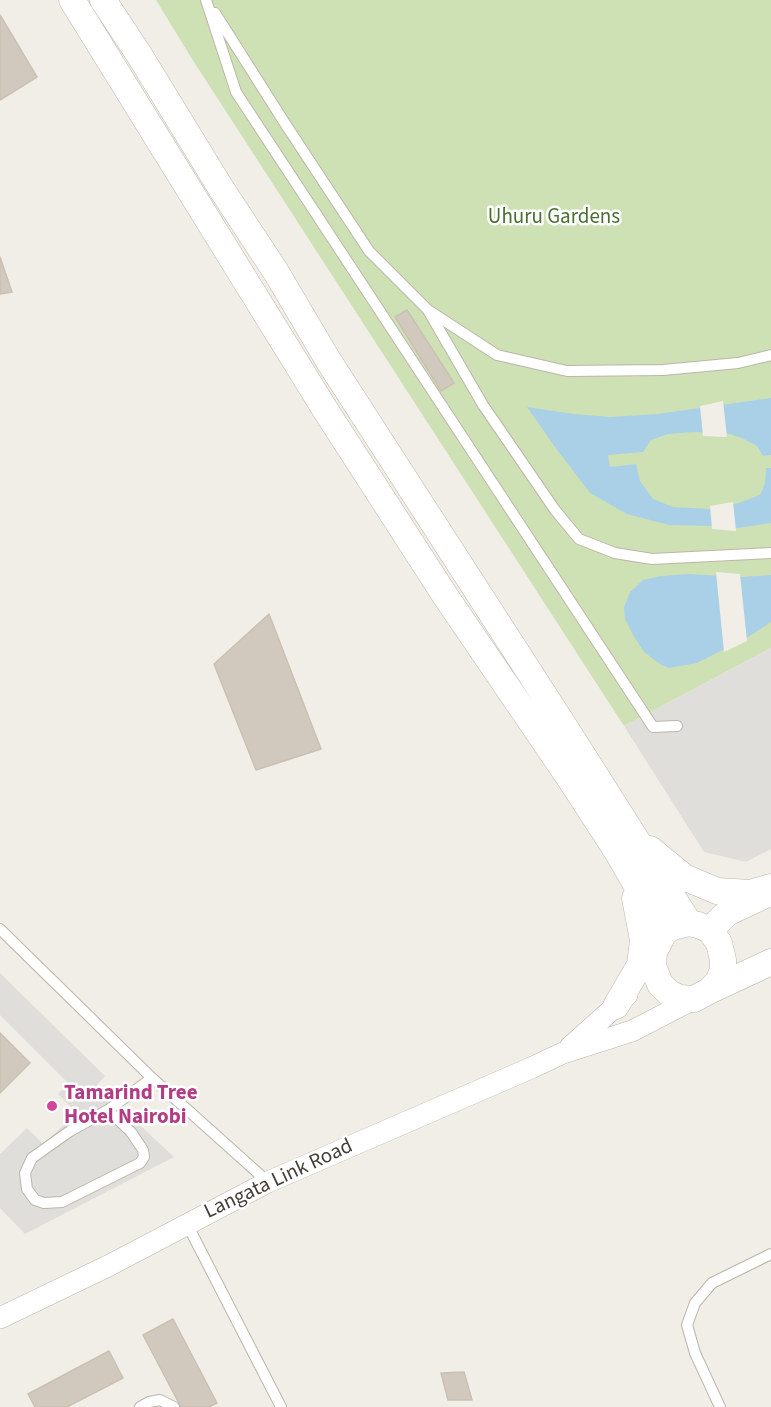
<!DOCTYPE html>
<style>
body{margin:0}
canvas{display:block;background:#f1eee7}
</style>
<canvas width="771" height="1407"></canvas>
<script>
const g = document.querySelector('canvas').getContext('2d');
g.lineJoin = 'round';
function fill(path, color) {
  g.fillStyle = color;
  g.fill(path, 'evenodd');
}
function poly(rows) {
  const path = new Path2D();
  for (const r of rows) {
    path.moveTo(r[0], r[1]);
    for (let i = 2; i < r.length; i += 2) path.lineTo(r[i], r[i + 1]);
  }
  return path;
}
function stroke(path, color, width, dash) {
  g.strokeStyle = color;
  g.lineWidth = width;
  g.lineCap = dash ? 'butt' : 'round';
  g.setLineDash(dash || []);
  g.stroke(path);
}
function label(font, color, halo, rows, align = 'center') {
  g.font = font + ' "Source Sans 3",sans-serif';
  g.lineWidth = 5;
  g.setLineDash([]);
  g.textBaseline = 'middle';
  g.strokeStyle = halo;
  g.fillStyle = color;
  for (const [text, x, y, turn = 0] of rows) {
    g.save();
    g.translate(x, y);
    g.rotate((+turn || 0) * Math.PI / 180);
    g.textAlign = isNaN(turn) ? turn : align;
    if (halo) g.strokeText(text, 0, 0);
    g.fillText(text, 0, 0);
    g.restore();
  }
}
const green = poly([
 [156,0,771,0,771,648,624,726,192,59]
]);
const parking = poly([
 [771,648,771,849,746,862,704,852,624,726],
 [0,973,105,1076,97,1085,174,1157,25,1234,0,1208,0,1154,27,1128,43,1144,77,1113,58,1094,68,1083,0,1015]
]);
const water = poly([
 [771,398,771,455,763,456,757,446,744,439,730,434,693,432,668,434,651,440,643,452,608,455,610,467,636,464,640,481,653,499,673,507,710,509,739,503,760,495,765,483,766,468,771,468,771,523,738,528,712,526,669,525,627,514,590,493,555,447,527,407,574,414,610,417,657,414],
 [688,574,742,577,771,575,771,622,748,637,697,663,669,668,660,664,644,652,633,635,625,619,624,607,630,592,643,580,661,576]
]);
const pier = poly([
 [723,401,727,437,703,436,700,406],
 [733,502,736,531,712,529,710,506],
 [716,572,740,574,747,641,724,652]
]);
const building = poly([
 [0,15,37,77,0,100,0,15],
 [0,257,12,292,0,294,0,257],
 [407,310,454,383,441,391,395,317,407,310],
 [269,614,321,749,256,770,214,664,269,614],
 [0,1033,30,1063,0,1093,0,1033],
 [173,1319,217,1403,209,1407,181,1407,143,1335,173,1319],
 [109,1351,123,1378,67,1407,35,1407,28,1394,109,1351],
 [464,1372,472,1400,448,1400,441,1373,464,1372]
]);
const service = poly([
 [206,0,236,92,653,727,677,726],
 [215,13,286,125,369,251,428,310,497,355,567,371,663,370,738,363,771,355],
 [429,312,483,405,555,510,579,539,615,553,652,559,771,553],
 [0,929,152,1078,268,1182],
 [108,1110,131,1132,143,1150,144,1157,140,1163,62,1202,44,1203,35,1200,27,1189,25,1173,32,1158,70,1131,108,1110,152,1078],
 [187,1224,281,1407],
 [140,1407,149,1402,160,1400,174,1407],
 [720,1407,695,1353,687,1325,695,1303,712,1283,771,1254]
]);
const minor = poly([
 [570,1047,616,1006,627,995],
 [0,1318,108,1266,268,1182,531,1068,563,1053,632,1031,694,999]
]);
const tertiary = poly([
 [72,0,326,411,446,597,570,779,618,853,664,933],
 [103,0,140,56,222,190,276,272,328,360,568,732,689,923],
 [650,849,684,877,717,891,750,893,771,887],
 [689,923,698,925,710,930,719,943,723,960,723,970,718,982,709,991,694,999,680,998,669,993,660,984,653,966,654,952,664,933,672,927,689,923],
 [710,930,727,913,765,895],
 [709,991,771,962],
 [616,1006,640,965,643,940,635,898]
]);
const markers = [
 [52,1106,6,"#d1479c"]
];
const parkNames = [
 ["Uhuru Gardens",554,218]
];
const hotelNames = [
 ["Tamarind Tree",64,1094],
 ["Hotel Nairobi",64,1118]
];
const streetNames = [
 ["Langata Link Road",279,1180,-25]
];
fill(green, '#cee1b4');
fill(parking, '#e0dedb');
fill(water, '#aad0e7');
fill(pier, '#f1eee7');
fill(building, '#d2c9be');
stroke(building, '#cbc1b2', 1.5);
stroke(service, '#bcb5ab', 12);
stroke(minor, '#bcb5ab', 22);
stroke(tertiary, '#bcb5ab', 27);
stroke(service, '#fff', 10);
stroke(minor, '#fff', 21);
stroke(tertiary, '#fff', 26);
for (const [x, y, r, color] of markers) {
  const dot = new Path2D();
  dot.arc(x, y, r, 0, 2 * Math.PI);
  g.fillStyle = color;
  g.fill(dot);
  stroke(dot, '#fff', 2);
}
label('21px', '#4a6e31', '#fff', parkNames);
label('bold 21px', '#b23c85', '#fff', hotelNames, 'left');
label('21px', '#443e37', '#fff', streetNames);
</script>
